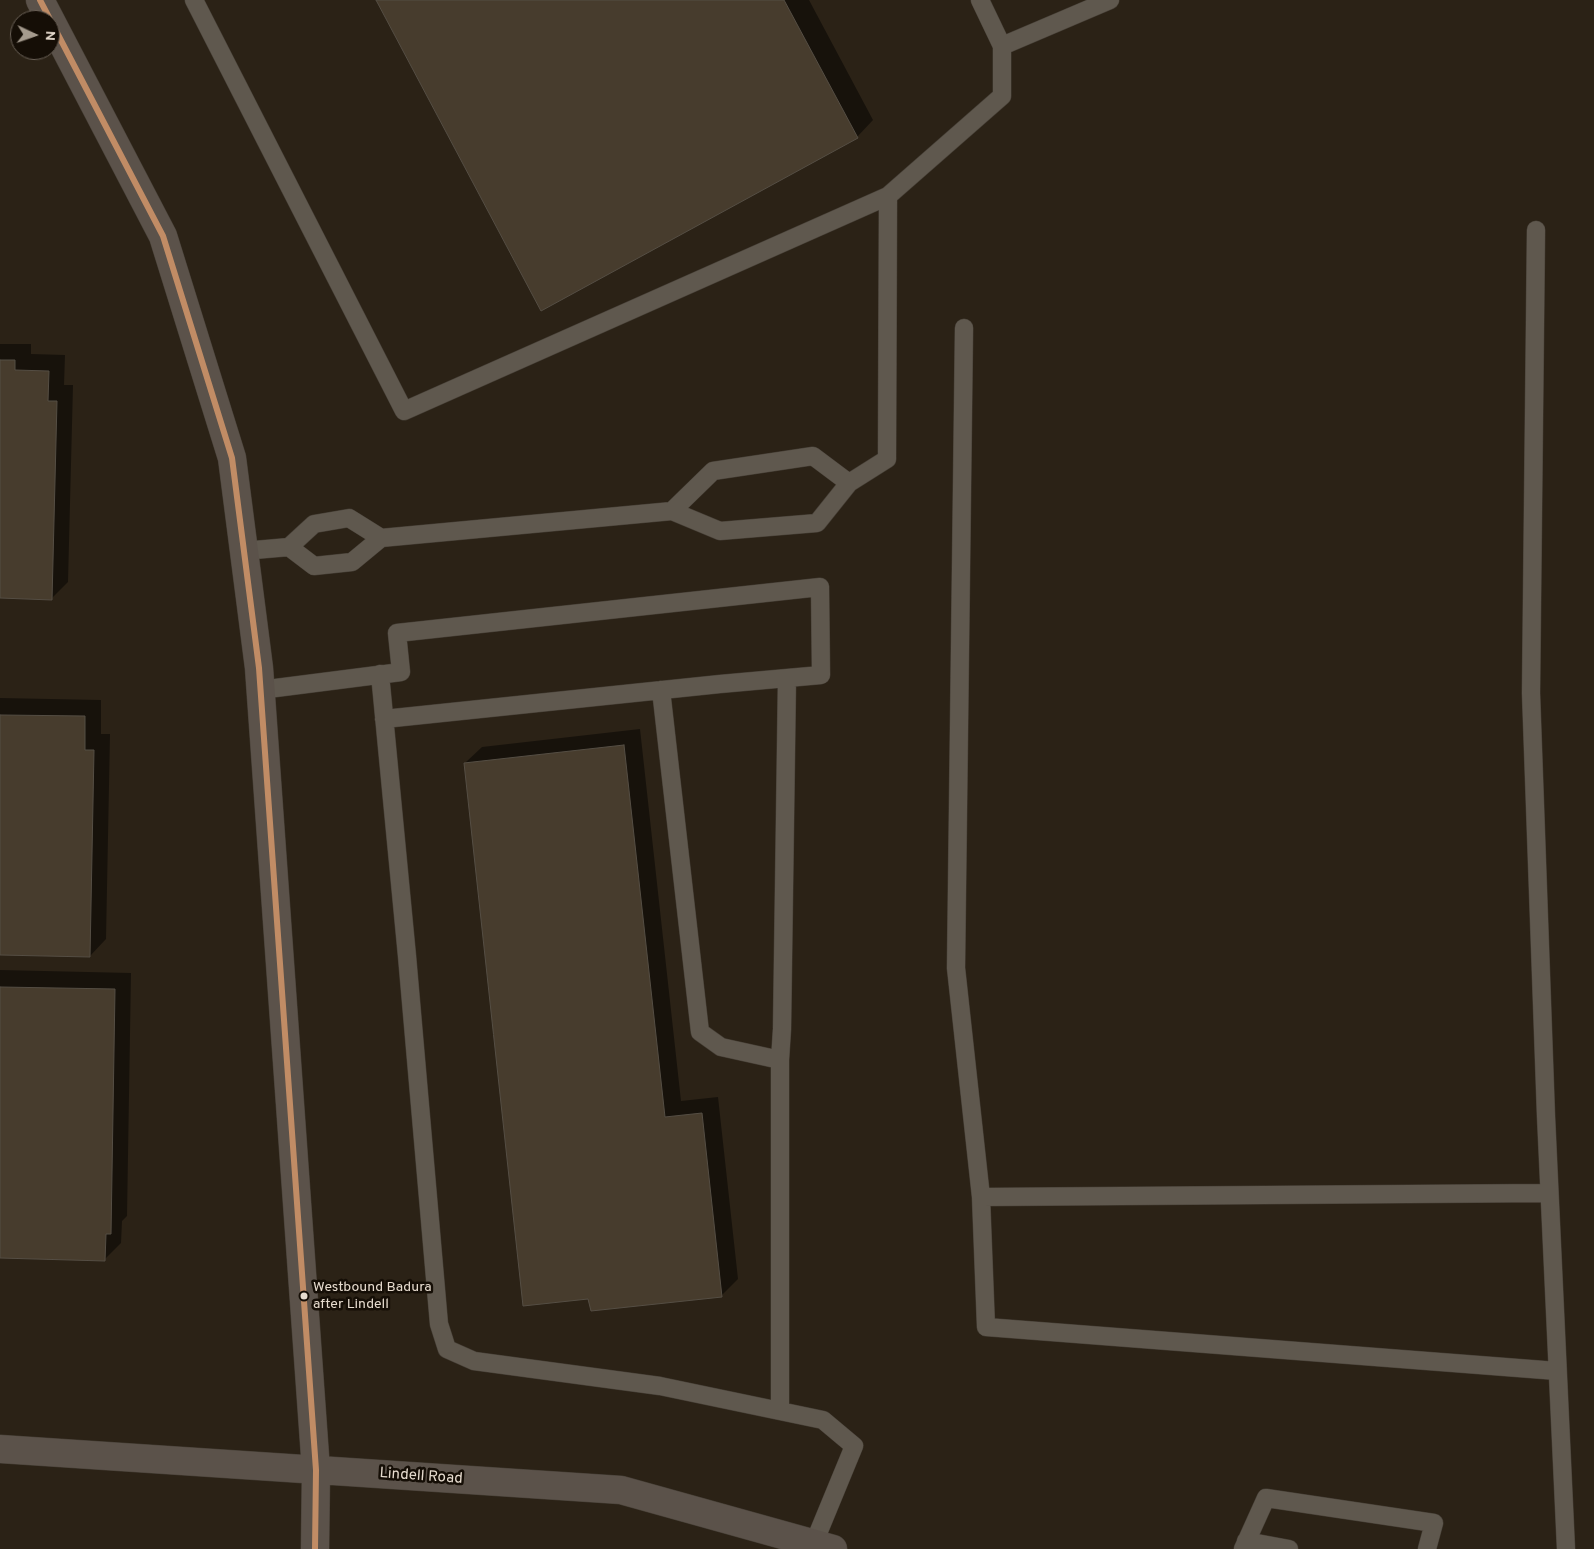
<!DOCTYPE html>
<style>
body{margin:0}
#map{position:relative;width:1594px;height:1549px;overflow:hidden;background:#2b2216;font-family:Overpass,sans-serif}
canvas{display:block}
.north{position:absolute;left:10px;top:10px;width:50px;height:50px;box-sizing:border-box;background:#150e06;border:1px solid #696056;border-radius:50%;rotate:93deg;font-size:14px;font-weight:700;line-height:20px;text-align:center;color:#e7dccf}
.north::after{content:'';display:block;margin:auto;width:18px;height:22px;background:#a59b8e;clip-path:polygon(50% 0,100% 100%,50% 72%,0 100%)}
</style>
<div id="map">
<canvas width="1594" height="1549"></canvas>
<div class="north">N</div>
</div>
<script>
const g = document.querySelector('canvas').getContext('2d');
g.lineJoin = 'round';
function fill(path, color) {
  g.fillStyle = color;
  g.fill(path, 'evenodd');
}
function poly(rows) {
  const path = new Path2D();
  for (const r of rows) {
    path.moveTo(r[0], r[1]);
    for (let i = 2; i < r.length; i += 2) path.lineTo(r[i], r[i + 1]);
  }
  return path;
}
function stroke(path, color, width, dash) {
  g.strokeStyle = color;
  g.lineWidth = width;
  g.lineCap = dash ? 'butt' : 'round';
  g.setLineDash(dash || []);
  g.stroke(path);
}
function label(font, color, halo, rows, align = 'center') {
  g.font = font + ' Overpass,sans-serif';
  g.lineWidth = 5;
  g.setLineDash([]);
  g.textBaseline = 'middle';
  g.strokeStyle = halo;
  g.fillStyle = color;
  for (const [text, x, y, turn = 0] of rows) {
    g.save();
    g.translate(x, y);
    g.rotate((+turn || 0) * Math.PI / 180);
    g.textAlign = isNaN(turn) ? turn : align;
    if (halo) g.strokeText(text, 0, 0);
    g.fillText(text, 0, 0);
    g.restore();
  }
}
const shadow = poly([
 [377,0,809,0,873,120,857,137],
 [0,344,31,344,31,354,65,355,64,385,73,385,68,582,52,598,0,597],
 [0,698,101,700,101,734,110,734,106,939,90,956,0,954],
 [640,729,681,1101,718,1097,738,1279,721,1296,465,763,482,747],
 [0,970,131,973,127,1216,122,1221,121,1243,105,1259,0,1257]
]);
const building = poly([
 [376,0,784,0,858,138,541,311,376,0],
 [0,360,15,360,15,370,49,371,48,401,57,401,52,600,0,598,0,360],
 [0,715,85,716,85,750,94,750,90,957,0,955,0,715],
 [624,745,665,1117,702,1113,722,1297,591,1311,588,1299,523,1306,464,763,624,745],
 [0,987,115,989,111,1234,106,1234,105,1261,0,1258,0,987]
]);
const lane = poly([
 [194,0,404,411,888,196],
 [1002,46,1110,0],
 [1536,230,1531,693,1546,1116,1566,1549],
 [964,328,956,968,981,1197],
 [672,511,713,471,813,456,849,483],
 [289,547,314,566,352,562,381,538,672,511,720,531,817,523,849,483,887,459,888,196,1002,96,1002,46,980,0],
 [243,551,289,547,314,524,349,518,381,538],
 [380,674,407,956,439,1324,447,1349,474,1361,660,1386,823,1420,854,1446,814,1543,809,1549],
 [260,690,401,672,397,633,820,587,821,675,720,684,384,719],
 [661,690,700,1032,721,1047,780,1060],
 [1549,1193,981,1197,986,1327,1557,1371],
 [780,1411,780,1060,782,1029,787,678],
 [1246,1541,1289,1549],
 [1243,1549,1266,1498,1434,1523,1427,1549]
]);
const secondary = poly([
 [40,0,163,236,232,458,259,668,316,1470,315,1549],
 [0,1449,621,1490,833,1549]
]);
const bus1 = poly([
 [40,0,163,236,232,458,259,668,316,1470,315,1549]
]);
const markers = [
 [304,1296,4.5,"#e7dccf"]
];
const busNames = [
 ["Westbound Badura",313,1288],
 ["after Lindell",313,1305]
];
const streetNames = [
 ["Lindell Road",421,1477,4]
];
fill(shadow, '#0007');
fill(building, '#473c2d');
stroke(building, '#554e44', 1);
stroke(lane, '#453e35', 19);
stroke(secondary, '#453e35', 29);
stroke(lane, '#5f584e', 18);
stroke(secondary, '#5b524a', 28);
stroke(bus1, '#c18c65', 6);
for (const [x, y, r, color] of markers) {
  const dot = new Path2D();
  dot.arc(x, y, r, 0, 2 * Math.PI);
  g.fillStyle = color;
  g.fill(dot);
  stroke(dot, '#150e06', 2);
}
label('14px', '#e7dccf', '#150e06', busNames, 'left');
label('15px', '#e7dccf', '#150e06', streetNames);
</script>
